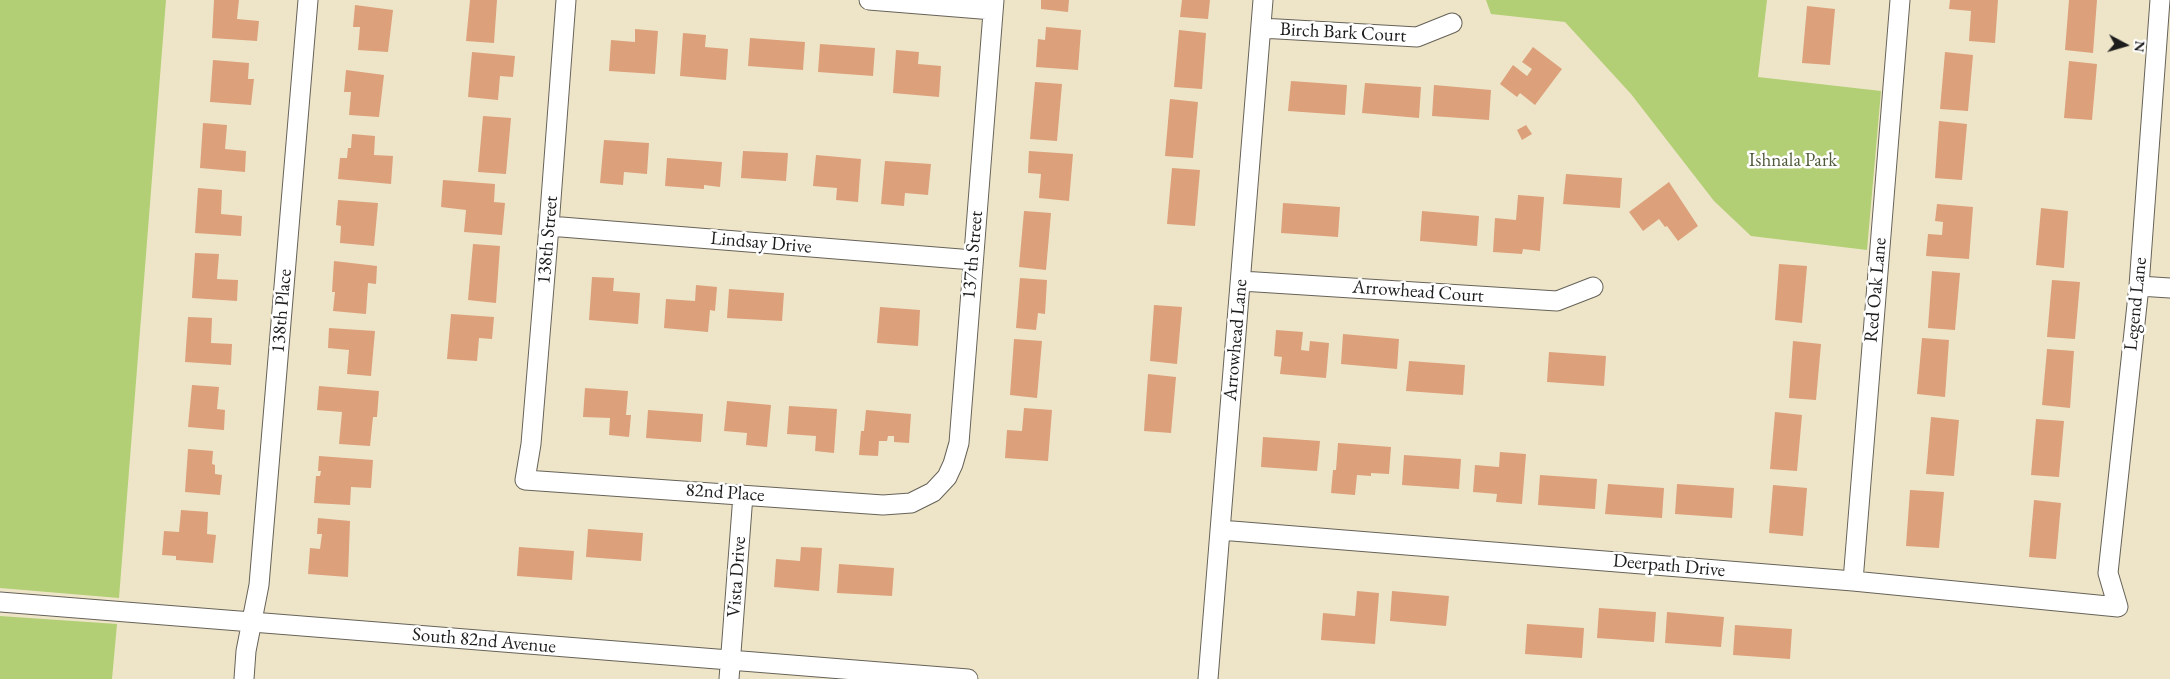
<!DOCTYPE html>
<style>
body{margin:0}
#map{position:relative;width:2170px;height:679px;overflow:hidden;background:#eee5c8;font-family:"EB Garamond",serif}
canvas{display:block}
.north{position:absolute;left:2100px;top:20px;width:50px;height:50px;-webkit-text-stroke:4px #fff;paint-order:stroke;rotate:96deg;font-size:14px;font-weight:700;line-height:20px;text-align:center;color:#1c1c1c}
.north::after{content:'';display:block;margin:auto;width:18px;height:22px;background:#1c1c1c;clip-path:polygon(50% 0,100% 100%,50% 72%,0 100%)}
</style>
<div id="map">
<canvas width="2170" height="679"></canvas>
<div class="north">N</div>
</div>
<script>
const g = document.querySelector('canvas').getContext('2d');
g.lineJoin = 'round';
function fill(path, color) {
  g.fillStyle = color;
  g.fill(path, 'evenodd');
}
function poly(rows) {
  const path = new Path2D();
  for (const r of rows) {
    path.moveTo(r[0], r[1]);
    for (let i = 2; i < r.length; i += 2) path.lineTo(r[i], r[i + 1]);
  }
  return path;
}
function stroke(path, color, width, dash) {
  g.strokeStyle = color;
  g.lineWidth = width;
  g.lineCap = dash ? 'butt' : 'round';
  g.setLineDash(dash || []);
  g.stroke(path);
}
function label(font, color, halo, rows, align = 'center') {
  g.font = font + ' "EB Garamond",serif';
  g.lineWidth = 5;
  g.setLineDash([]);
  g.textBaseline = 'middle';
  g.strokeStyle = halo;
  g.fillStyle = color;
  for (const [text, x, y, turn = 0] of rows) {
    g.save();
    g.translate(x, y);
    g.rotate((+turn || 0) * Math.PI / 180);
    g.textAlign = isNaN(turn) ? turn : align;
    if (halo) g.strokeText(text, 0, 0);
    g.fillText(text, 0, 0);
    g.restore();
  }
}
const green = poly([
 [0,0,166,0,119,598,0,588],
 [1486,0,1767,0,1758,77,1881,91,1867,250,1751,236,1714,201,1631,94,1565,22,1491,14],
 [0,616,117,624,112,679,0,679]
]);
const building = poly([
 [214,0,239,0,237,19,259,21,257,41,212,38],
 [470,0,497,0,494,43,466,41],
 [1041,0,1069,0,1068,12,1041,9],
 [1182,0,1210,0,1208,19,1180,17],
 [1950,0,1998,0,1995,43,1969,41,1971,11,1949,9],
 [2069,0,2097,0,2093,53,2065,50],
 [355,5,393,10,388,52,358,50,360,27,353,27],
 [1807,6,1835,9,1830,65,1802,63],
 [1046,27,1081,30,1078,70,1036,67,1038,39,1045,40],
 [635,29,658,31,655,74,609,71,611,40,635,42],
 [1179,30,1206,33,1202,89,1174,87],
 [683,33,706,35,705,47,728,49,726,80,680,76],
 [750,38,805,42,803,70,748,66],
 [820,44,875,48,873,76,818,72],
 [1533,47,1562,69,1535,105,1520,93,1517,97,1500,84,1513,65,1527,76,1532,69,1522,62],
 [896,50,919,52,918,64,941,66,939,97,893,93],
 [472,52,515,56,513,77,500,76,498,100,468,97],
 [1945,52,1973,55,1968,111,1940,109],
 [213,60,249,63,248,79,254,79,251,105,210,102],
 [2069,61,2097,64,2092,120,2064,118],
 [346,70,384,75,379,117,349,115,351,92,344,92],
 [1291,81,1347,85,1345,115,1288,111],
 [1035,82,1062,84,1057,141,1030,139],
 [1365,83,1421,87,1419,118,1362,113],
 [1434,85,1491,90,1489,120,1432,116],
 [1170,99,1198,102,1193,158,1165,156],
 [483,116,511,118,506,174,478,172],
 [1939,121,1967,124,1962,180,1935,178],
 [203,123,227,125,225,149,246,151,245,172,200,168],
 [1526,125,1532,134,1522,140,1517,130],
 [352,134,375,136,374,155,393,156,391,184,338,179,340,158,347,158,348,148,351,148],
 [604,140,649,143,647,174,624,172,623,185,600,183],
 [743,151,788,153,786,181,741,178],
 [1029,151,1073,154,1069,201,1039,198,1041,174,1028,173],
 [816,155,861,159,858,202,836,200,837,188,813,186],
 [667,158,722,162,720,187,704,185,704,189,665,186],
 [885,161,931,164,928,195,905,193,904,206,881,204],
 [1172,168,1200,170,1195,226,1167,224],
 [1566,174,1622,178,1620,208,1563,204],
 [443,180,495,184,494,202,505,203,502,235,464,232,466,210,441,207],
 [1669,182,1698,226,1678,241,1667,226,1665,227,1659,219,1643,231,1629,212],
 [198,188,222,190,221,214,242,216,241,236,195,233],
 [1518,195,1544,197,1540,251,1523,249,1522,254,1493,252,1495,218,1516,220],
 [338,200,378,203,374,246,340,243,341,226,336,225],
 [1283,203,1340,207,1338,237,1281,233],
 [1937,204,1973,207,1969,259,1926,256,1928,234,1942,235,1943,222,1935,221],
 [2041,208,2068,211,2064,268,2036,265],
 [1024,211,1051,213,1046,270,1019,267],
 [1422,211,1479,216,1477,246,1420,241],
 [473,244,500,246,496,303,468,300],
 [195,253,219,254,217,279,238,280,237,301,192,298],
 [334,261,377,266,376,284,368,283,366,314,333,311,335,292,332,292],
 [1779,264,1807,266,1802,323,1775,320],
 [1932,271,1960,273,1955,330,1928,328],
 [592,277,614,278,613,291,640,293,638,324,589,320],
 [1020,278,1047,280,1045,314,1038,313,1036,330,1016,328],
 [2052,280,2080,282,2075,339,2047,337],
 [696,285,717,287,715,311,710,310,708,332,664,328,666,299,695,301],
 [729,289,784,293,782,321,727,318],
 [1154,305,1182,307,1177,364,1150,361],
 [880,307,920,310,918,346,877,343],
 [451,314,494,317,492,339,479,338,477,361,447,359],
 [188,317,212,318,211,343,232,344,231,365,185,362],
 [329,328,375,331,371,376,347,374,349,350,328,348],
 [1276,330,1303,332,1301,350,1309,351,1310,341,1329,343,1326,378,1280,374,1282,357,1274,356],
 [1343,334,1399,339,1397,369,1341,364],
 [1922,338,1949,340,1945,397,1917,394],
 [1014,339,1042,341,1037,398,1010,395],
 [1793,341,1821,344,1816,400,1789,398],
 [2047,349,2074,351,2070,408,2042,405],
 [1549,352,1606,356,1604,386,1547,382],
 [1409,361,1465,365,1463,395,1406,391],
 [1148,374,1176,377,1171,433,1144,431],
 [192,385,219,387,217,409,225,410,224,430,188,427],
 [319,386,379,391,377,417,373,417,370,446,339,444,342,412,317,410],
 [585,388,628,391,626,415,631,415,629,437,609,435,610,418,583,417],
 [727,401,771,405,767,447,746,445,747,433,724,431],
 [789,406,837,409,834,453,815,451,816,436,787,434],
 [1024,408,1052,410,1048,461,1005,458,1007,430,1022,431],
 [648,410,703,414,701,442,646,438],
 [866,410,911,414,909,443,894,442,894,436,888,436,887,441,879,441,878,456,859,455,861,431,864,431],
 [1775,412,1802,415,1797,471,1770,469],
 [1931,417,1959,420,1954,476,1926,474],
 [2036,419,2064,421,2059,477,2031,475],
 [1263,437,1320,441,1317,471,1261,467],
 [1338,443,1391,447,1389,474,1371,473,1371,476,1357,475,1355,495,1331,493,1333,470,1336,470],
 [188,449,213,451,212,464,215,465,215,474,222,475,220,495,185,492],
 [1500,452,1526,454,1522,504,1496,502,1497,494,1473,492,1475,465,1499,467],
 [1404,455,1461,459,1459,489,1402,485],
 [319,456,373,460,371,488,351,487,350,505,314,503,316,476,320,476,321,471,318,471],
 [1540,475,1597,479,1595,509,1538,505],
 [1608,484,1664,488,1662,518,1605,514],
 [1677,484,1734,488,1732,518,1675,514],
 [1773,485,1807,488,1803,536,1769,533],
 [1910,490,1944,492,1939,548,1906,546],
 [2034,500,2061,503,2056,559,2029,557],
 [181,510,208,512,207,534,216,535,213,563,176,560,176,556,162,555,164,531,179,532],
 [318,518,350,521,348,577,308,574,310,548,320,549,322,534,317,534],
 [588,529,643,533,641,561,586,557],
 [519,547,574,551,572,580,517,576],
 [801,547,822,548,819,591,774,587,776,559,800,561],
 [839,564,894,568,892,596,837,593],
 [1357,591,1379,593,1375,644,1321,640,1323,613,1355,616],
 [1392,591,1449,596,1446,626,1390,621],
 [1599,608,1656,612,1654,642,1597,638],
 [1667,612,1724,617,1721,647,1665,643],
 [1527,624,1584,628,1582,658,1525,654],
 [1735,625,1792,629,1790,659,1733,655]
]);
const street = poly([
 [566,0,549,226,531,444,525,480,883,505,911,503,933,492,947,477,953,464,959,443,994,0],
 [869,0,993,10],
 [1261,28,1417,37,1452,23],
 [549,226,973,260],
 [1241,281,1557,301,1593,287],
 [2139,286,2170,288],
 [1220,530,1853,581,2118,607,2108,573,2139,286,2160,0],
 [1853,581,1900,0],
 [0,602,968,679],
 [244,679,246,651,259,585,308,0],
 [729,679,743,495],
 [1208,679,1263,0]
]);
const streetNames = [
 ["Birch Bark Court",1343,33,3],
 ["138th Street",548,240,-85],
 ["Lindsay Drive",761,243,5],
 ["137th Street",973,255,-85],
 ["Red Oak Lane",1876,290,-85],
 ["Arrowhead Court",1418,292,4],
 ["Legend Lane",2136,304,-84],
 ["138th Place",282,311,-85],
 ["Arrowhead Lane",1236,340,-85],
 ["82nd Place",725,493,4],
 ["Deerpath Drive",1669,566,5],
 ["Vista Drive",737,577,-86],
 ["South 82nd Avenue",484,641,5]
];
const parkNames = [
 ["Ishnala Park",1793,161]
];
fill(green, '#b2cf75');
fill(building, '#dca07b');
stroke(street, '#666258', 21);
stroke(street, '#fff', 19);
label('19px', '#1c1c1c', '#fff', streetNames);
label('19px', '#505b3b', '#fff', parkNames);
</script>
